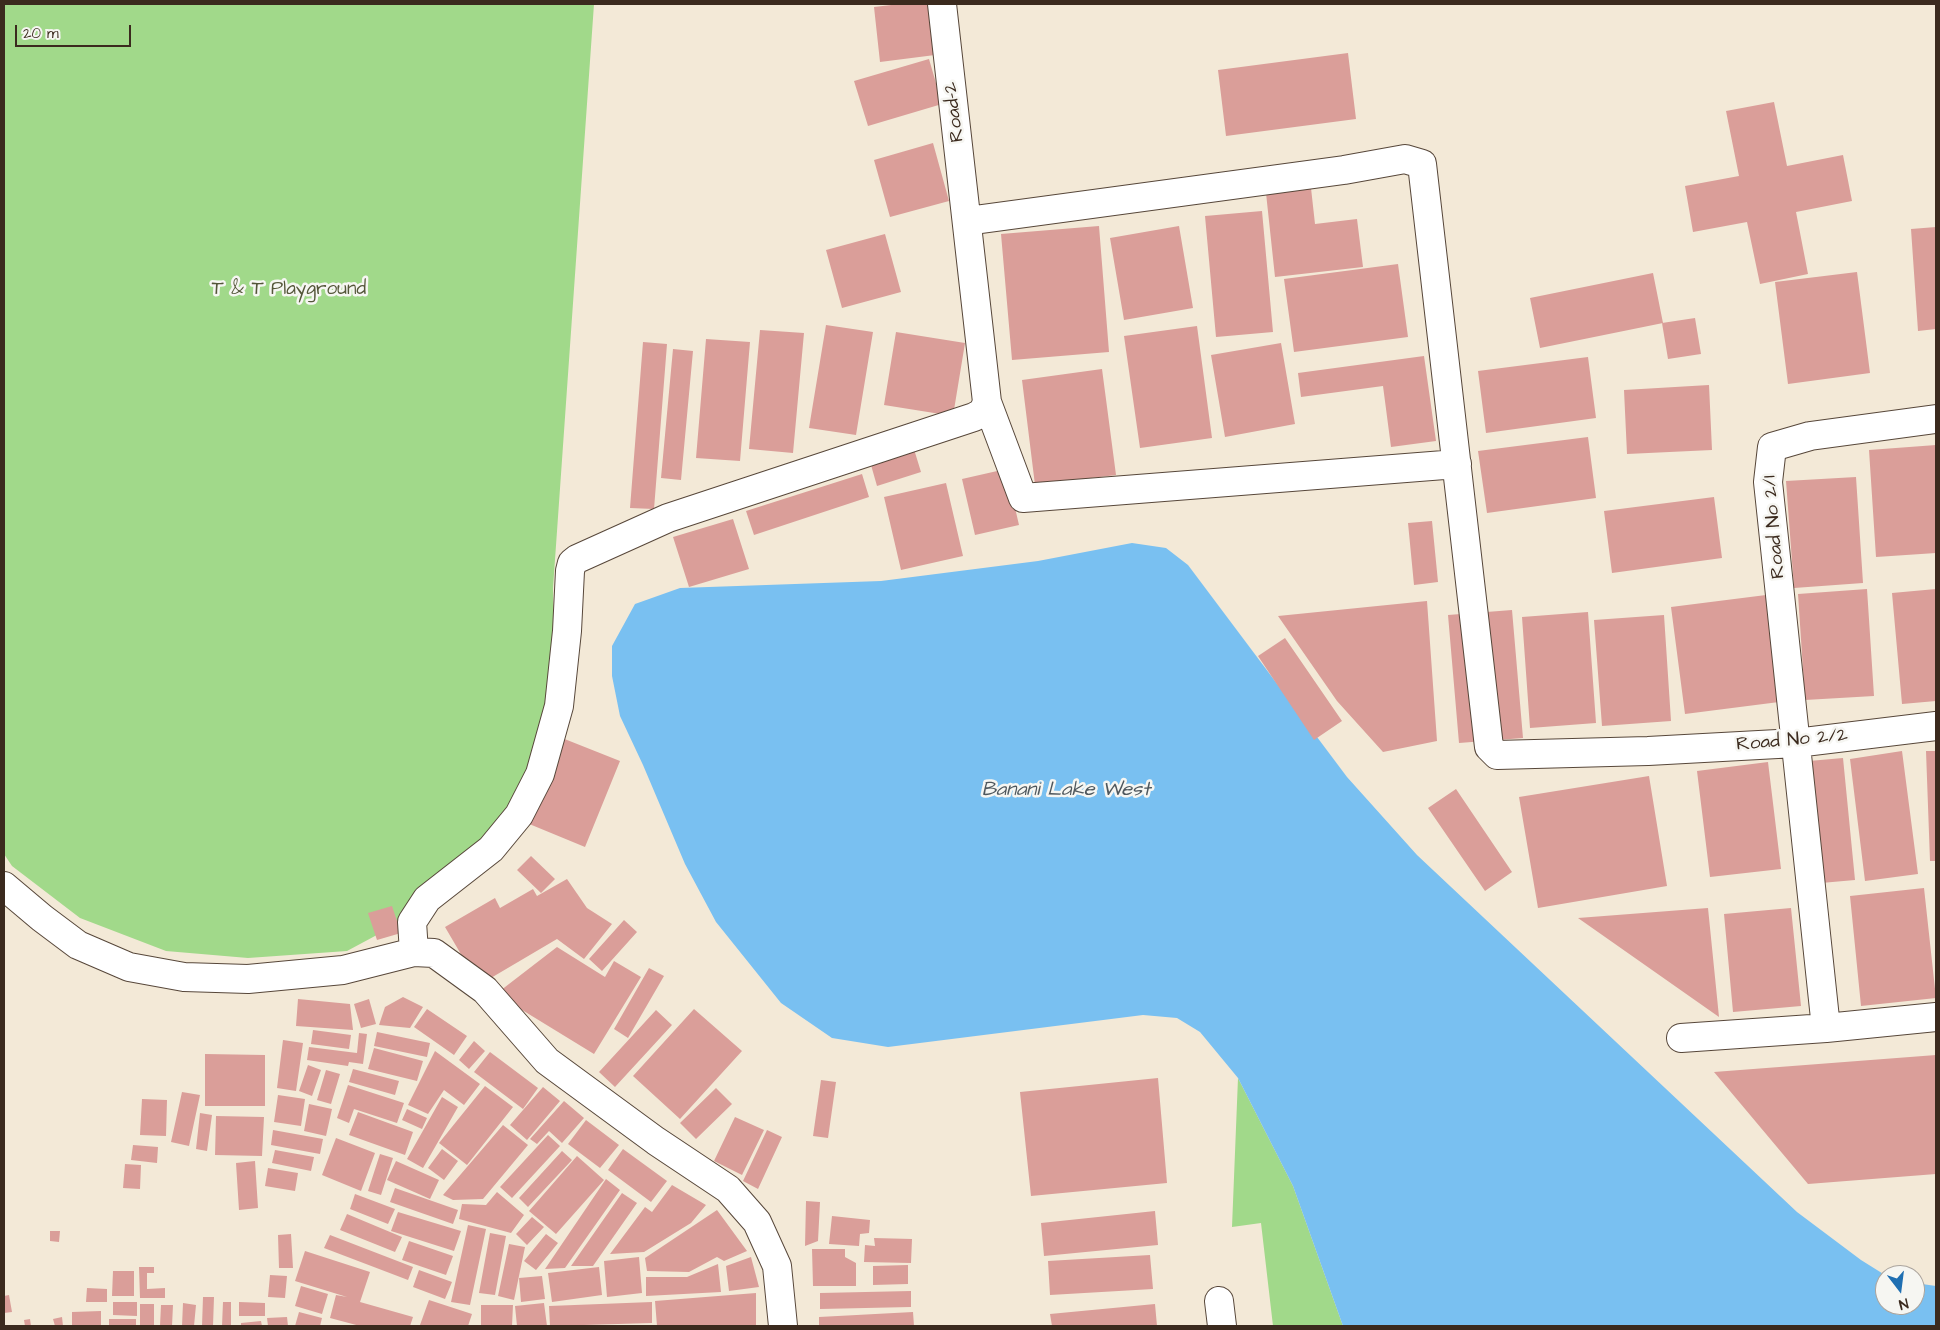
<!DOCTYPE html>
<style>
body{margin:0}
#map{position:relative;width:1940px;height:1330px;overflow:hidden;background:#f3e9d7;font-family:"Architects Daughter",sans-serif}
canvas{display:block}
.frame{position:absolute;inset:0;border:5px solid #3b2a1e;pointer-events:none}
.north{position:absolute;left:1875px;top:1265px;width:50px;height:50px;box-sizing:border-box;background:#f6f6f2;border:1px solid #aba49d;border-radius:50%;rotate:165deg;font-size:14px;font-weight:700;line-height:20px;text-align:center;color:#3b2a1e}
.north::after{content:'';display:block;margin:auto;width:18px;height:22px;background:#1f6fb2;clip-path:polygon(50% 0,100% 100%,50% 72%,0 100%)}
.scale{position:absolute;left:15px;top:25px;width:116px;height:22px;box-sizing:border-box;border:2px solid #3b2a1e;border-top:0;padding-left:6px;font-size:15px;line-height:18px;white-space:nowrap;color:#3b2a1e;-webkit-text-stroke:4px #f6f6f2;paint-order:stroke}
</style>
<div id="map">
<canvas width="1940" height="1330"></canvas>
<div class="frame"></div>
<div class="north">N</div>
<div class="scale">20 m</div>
</div>
<script>
const g = document.querySelector('canvas').getContext('2d');
g.lineJoin = 'round';
function fill(path, color) {
  g.fillStyle = color;
  g.fill(path, 'evenodd');
}
function poly(rows) {
  const path = new Path2D();
  for (const r of rows) {
    path.moveTo(r[0], r[1]);
    for (let i = 2; i < r.length; i += 2) path.lineTo(r[i], r[i + 1]);
  }
  return path;
}
function stroke(path, color, width, dash) {
  g.strokeStyle = color;
  g.lineWidth = width;
  g.lineCap = dash ? 'butt' : 'round';
  g.setLineDash(dash || []);
  g.stroke(path);
}
function label(font, color, halo, rows, align = 'center') {
  g.font = font + ' "Architects Daughter",sans-serif';
  g.lineWidth = 5;
  g.setLineDash([]);
  g.textBaseline = 'middle';
  g.strokeStyle = halo;
  g.fillStyle = color;
  for (const [text, x, y, turn = 0] of rows) {
    g.save();
    g.translate(x, y);
    g.rotate((+turn || 0) * Math.PI / 180);
    g.textAlign = isNaN(turn) ? turn : align;
    if (halo) g.strokeText(text, 0, 0);
    g.fillText(text, 0, 0);
    g.restore();
  }
}
const green = poly([
 [4,4,594,4,553,588,555,700,539,759,502,827,429,907,347,951,248,958,166,951,80,918,12,866,4,854],
 [1238,1078,1293,1186,1343,1326,1273,1326,1261,1223,1232,1227]
]);
const water = poly([
 [1132,543,1166,548,1188,565,1347,777,1417,855,1797,1212,1861,1260,1885,1275,1885,1305,1915,1305,1915,1283,1936,1286,1936,1326,1343,1326,1293,1186,1238,1078,1200,1032,1177,1018,1143,1015,888,1047,832,1038,781,1003,716,922,685,864,643,765,620,716,612,676,612,646,635,604,680,588,881,581,1038,561]
]);
const building = poly([
 [900,4,928,4,935,55,880,62,874,7],
 [1348,53,1356,119,1226,136,1218,70],
 [929,59,942,104,868,126,854,81],
 [1774,102,1787,166,1843,155,1852,201,1796,212,1808,274,1760,284,1747,222,1693,232,1685,186,1739,176,1726,111],
 [933,143,949,201,890,217,874,160],
 [1311,188,1315,224,1357,219,1363,267,1275,277,1266,193],
 [1262,211,1273,332,1216,337,1205,216],
 [1099,226,1109,352,1012,360,1001,234],
 [1179,226,1193,308,1124,320,1110,238],
 [1936,227,1936,329,1918,331,1911,229],
 [885,234,901,292,842,308,826,250],
 [1398,264,1408,337,1294,352,1284,279],
 [1857,272,1870,373,1788,384,1775,282],
 [1653,273,1663,323,1540,348,1530,298],
 [1695,318,1701,354,1668,359,1662,323],
 [826,325,873,332,856,435,809,428],
 [1197,326,1212,438,1140,448,1124,336],
 [760,330,804,333,793,453,749,449],
 [896,332,965,343,953,416,884,405],
 [706,339,750,342,740,461,696,458],
 [643,342,667,344,654,509,630,508],
 [1281,343,1295,424,1225,437,1211,355],
 [673,349,693,351,681,480,661,478],
 [1424,356,1436,441,1391,447,1383,386,1301,397,1298,373],
 [1588,357,1596,418,1486,433,1478,371],
 [1102,369,1116,475,1035,485,1022,380],
 [1709,385,1712,450,1627,454,1624,390],
 [1588,437,1596,498,1487,513,1478,451],
 [1936,445,1936,553,1876,557,1869,450],
 [913,446,921,472,877,486,869,458],
 [1006,469,1019,525,975,535,962,479],
 [862,474,869,497,754,535,746,511],
 [1856,477,1863,583,1794,588,1786,481],
 [946,483,963,556,901,570,884,497],
 [1714,497,1722,558,1612,573,1604,511],
 [733,519,749,569,689,587,673,537],
 [1432,521,1438,582,1414,585,1408,523],
 [1867,589,1874,696,1805,700,1798,594],
 [1936,589,1936,701,1902,704,1892,593],
 [1766,595,1779,702,1685,714,1671,607],
 [1427,601,1437,741,1383,752,1337,701,1278,616],
 [1512,610,1523,738,1459,743,1448,615],
 [1588,612,1596,723,1530,728,1522,617],
 [1664,615,1671,721,1602,726,1594,620],
 [1285,638,1342,721,1314,740,1258,656],
 [557,736,620,761,585,847,522,821],
 [1902,751,1918,874,1865,881,1850,759],
 [1926,751,1936,751,1936,861,1930,861],
 [1843,758,1855,880,1821,883,1809,761],
 [1768,762,1781,869,1710,877,1697,771],
 [1649,776,1667,886,1538,908,1519,797],
 [1456,789,1512,872,1485,891,1428,808],
 [531,856,555,879,541,893,517,870],
 [567,879,587,908,612,924,584,959,557,939,479,985,445,927,495,898,500,908,533,889,537,896],
 [1924,888,1936,998,1861,1006,1850,896],
 [392,906,401,933,377,940,368,913],
 [1708,908,1719,1017,1578,918],
 [1791,908,1801,1006,1733,1012,1724,914],
 [624,920,637,932,602,971,589,959],
 [557,947,605,977,614,961,641,977,594,1054,496,994],
 [649,968,664,976,628,1038,614,1029],
 [403,997,423,1007,410,1028,379,1025,385,1007],
 [298,999,350,1004,353,1030,296,1026],
 [369,999,376,1024,361,1028,354,1004],
 [427,1009,467,1036,454,1055,414,1027],
 [694,1009,742,1051,680,1119,633,1076],
 [656,1010,672,1025,615,1087,599,1072],
 [313,1030,351,1035,349,1049,311,1044],
 [377,1032,430,1043,427,1057,374,1046],
 [359,1033,367,1034,363,1064,349,1062,348,1066,307,1060,309,1047,357,1053],
 [283,1040,303,1043,296,1091,277,1088],
 [474,1041,485,1051,469,1069,459,1060],
 [374,1048,423,1061,417,1081,368,1069],
 [435,1051,480,1084,464,1105,444,1090,428,1114,408,1105],
 [490,1052,538,1088,523,1109,474,1072],
 [205,1054,265,1055,265,1106,205,1106],
 [1936,1055,1936,1174,1808,1184,1714,1072],
 [308,1065,321,1070,312,1096,299,1091],
 [353,1069,399,1081,395,1095,349,1082],
 [326,1070,340,1074,331,1104,317,1100],
 [1158,1078,1167,1183,1031,1196,1020,1092],
 [821,1080,836,1082,828,1138,813,1136],
 [348,1085,404,1103,397,1123,354,1109,349,1123,337,1118],
 [485,1086,513,1107,467,1165,439,1143],
 [543,1087,560,1101,527,1140,510,1125],
 [716,1088,732,1104,696,1139,680,1123],
 [182,1092,200,1095,189,1146,171,1142],
 [278,1095,305,1099,301,1126,274,1122],
 [442,1097,458,1107,423,1168,407,1159],
 [142,1099,167,1100,166,1136,140,1135],
 [564,1101,584,1118,562,1143,549,1131,537,1144,530,1139],
 [309,1104,332,1109,326,1136,304,1131],
 [407,1109,427,1118,422,1129,402,1120],
 [358,1112,413,1132,405,1155,349,1135],
 [200,1113,212,1115,207,1151,196,1149],
 [216,1116,264,1117,262,1156,215,1155],
 [735,1117,764,1130,742,1175,714,1161],
 [586,1120,619,1145,600,1168,568,1144],
 [503,1125,528,1145,483,1199,453,1200,443,1195],
 [273,1130,323,1139,320,1154,271,1145],
 [767,1130,782,1137,758,1189,743,1181],
 [548,1135,560,1146,512,1198,500,1187],
 [336,1138,375,1153,361,1191,322,1175],
 [133,1145,158,1147,157,1163,131,1160],
 [442,1149,458,1161,444,1180,428,1168],
 [623,1149,667,1181,651,1202,608,1170],
 [275,1150,314,1157,311,1171,272,1163],
 [562,1151,572,1160,528,1207,519,1198],
 [380,1154,393,1158,381,1195,368,1191],
 [577,1156,604,1180,556,1234,529,1211],
 [255,1161,258,1208,239,1210,236,1163],
 [396,1161,439,1180,430,1199,387,1180],
 [125,1164,141,1165,140,1189,123,1188],
 [268,1168,298,1173,295,1191,265,1186],
 [606,1179,620,1190,565,1268,545,1269],
 [672,1185,706,1205,691,1223,644,1252,610,1254,645,1207,652,1212],
 [395,1188,458,1210,453,1224,390,1202],
 [497,1192,524,1215,511,1233,459,1219,462,1204,486,1205],
 [622,1193,637,1203,593,1266,571,1266],
 [355,1194,395,1209,388,1224,350,1209],
 [806,1201,820,1202,818,1241,805,1246],
 [717,1210,747,1251,724,1261,717,1257,689,1272,647,1271,645,1258],
 [1155,1211,1158,1245,1044,1256,1041,1223],
 [398,1212,461,1231,454,1251,391,1231],
 [347,1214,402,1237,395,1252,340,1230],
 [832,1216,870,1220,869,1233,860,1234,859,1246,829,1244],
 [532,1217,544,1227,527,1245,516,1234],
 [468,1225,486,1229,470,1305,451,1302],
 [50,1231,60,1231,59,1242,50,1241],
 [490,1233,506,1236,495,1295,479,1293],
 [291,1234,293,1268,279,1268,278,1235],
 [546,1234,558,1243,536,1270,524,1261],
 [330,1235,413,1267,408,1280,324,1248],
 [874,1238,912,1239,911,1263,864,1262,865,1245,875,1246],
 [409,1241,453,1256,446,1275,402,1260],
 [509,1244,525,1247,514,1300,498,1296],
 [812,1249,845,1249,845,1257,856,1263,856,1286,813,1286],
 [305,1251,370,1272,360,1302,413,1317,410,1326,360,1326,330,1318,336,1295,347,1297,295,1281],
 [1150,1255,1153,1289,1050,1295,1048,1261],
 [639,1257,642,1293,607,1297,604,1261],
 [751,1257,759,1287,729,1291,726,1266],
 [718,1264,721,1292,646,1296,646,1277,687,1277],
 [908,1265,908,1284,873,1285,873,1266],
 [139,1267,154,1267,154,1273,147,1273,147,1289,165,1288,165,1298,140,1298],
 [599,1267,602,1295,552,1302,548,1273],
 [419,1270,452,1282,445,1299,413,1287],
 [113,1271,134,1271,134,1296,112,1296],
 [270,1275,287,1276,285,1298,268,1297],
 [542,1276,545,1299,521,1302,519,1278],
 [301,1286,328,1294,322,1314,295,1306],
 [87,1288,107,1289,107,1302,86,1302],
 [911,1291,911,1307,820,1309,820,1293],
 [756,1293,756,1326,657,1326,655,1301],
 [9,1295,12,1312,4,1313,4,1296],
 [203,1297,214,1297,213,1326,202,1326],
 [429,1300,472,1314,468,1326,420,1325],
 [113,1302,137,1302,137,1316,113,1315],
 [223,1302,231,1302,231,1326,222,1326],
 [239,1302,265,1303,265,1316,239,1316],
 [652,1302,652,1323,550,1326,549,1306],
 [183,1303,196,1305,194,1326,182,1326],
 [544,1303,547,1326,517,1326,515,1306],
 [140,1304,154,1304,154,1326,140,1326],
 [1155,1304,1157,1326,1052,1326,1050,1314],
 [161,1305,173,1305,172,1326,160,1326],
 [481,1305,513,1305,512,1326,481,1326],
 [101,1311,101,1326,72,1326,72,1312],
 [299,1312,322,1318,320,1326,295,1326],
 [913,1312,914,1326,819,1326,819,1317],
 [62,1317,63,1326,55,1326,53,1319],
 [287,1317,288,1326,268,1326,267,1318],
 [30,1319,31,1326,25,1326,24,1320],
 [109,1319,136,1319,136,1326,109,1326],
 [261,1321,262,1326,241,1326,241,1323]
]);
const minor = poly([
 [967,221,1344,170,1405,159,1422,164,1489,747,1497,755,1648,751,1796,743,1936,726],
 [987,402,1023,498,1457,464],
 [4,886,42,918,78,945,129,967,184,977,248,979,343,970,414,952,434,953,485,990,547,1061,656,1141,728,1189,757,1222,777,1266,783,1326],
 [414,952,412,922,427,899,491,849,519,815,540,774,559,706,567,631,570,571,572,563,577,559,668,518,974,417,983,412,987,402,942,4],
 [1826,1028,1768,482,1772,447,1810,436,1936,419],
 [1681,1038,1826,1028,1936,1017],
 [1219,1301,1222,1326]
]);
const streetNames = [
 ["Road-2",955,112,-97],
 ["Road No 2/1",1775,527,-95],
 ["Road No 2/2",1792,741,-5]
];
const parkNames = [
 ["T & T Playground",289,290]
];
const waterNames = [
 ["Banani Lake West",1066,791]
];
fill(green, '#a1d98a');
fill(water, '#79c0f1');
fill(building, '#da9e99');
stroke(minor, '#57473a', 30);
stroke(minor, '#fff', 28);
label('19px', '#3b2a1e', '#f6f6f2', streetNames);
label('19px', '#545639', '#f6f6f2', parkNames);
label('italic 20px', '#4e575d', '#f6f6f2', waterNames);
</script>
